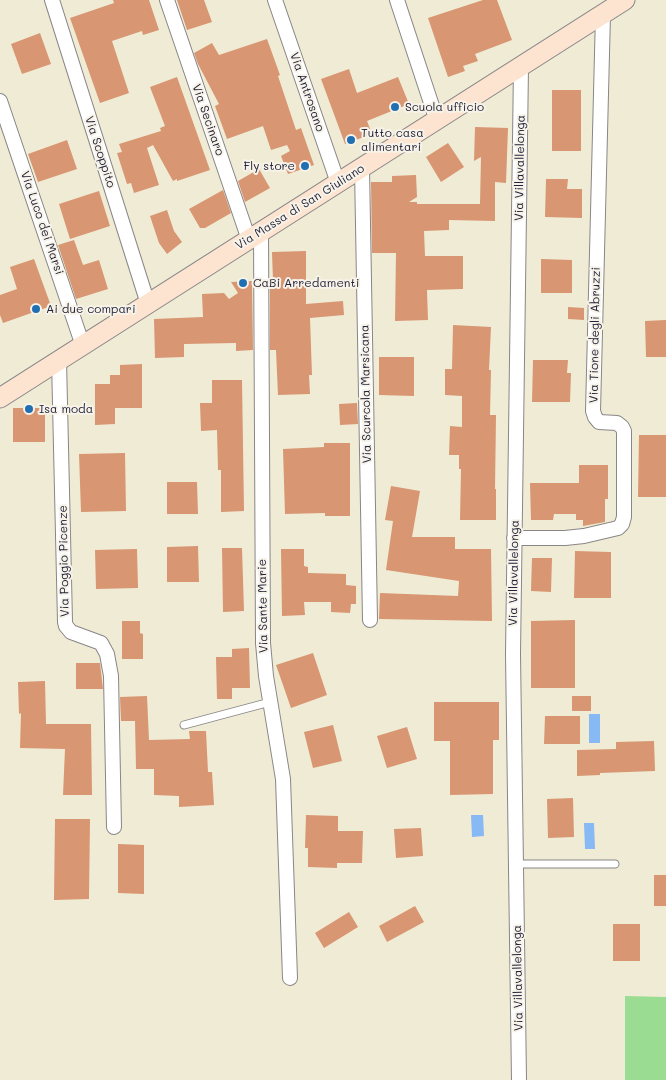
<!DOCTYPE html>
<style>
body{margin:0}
canvas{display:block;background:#f0ebd4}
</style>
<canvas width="666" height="1080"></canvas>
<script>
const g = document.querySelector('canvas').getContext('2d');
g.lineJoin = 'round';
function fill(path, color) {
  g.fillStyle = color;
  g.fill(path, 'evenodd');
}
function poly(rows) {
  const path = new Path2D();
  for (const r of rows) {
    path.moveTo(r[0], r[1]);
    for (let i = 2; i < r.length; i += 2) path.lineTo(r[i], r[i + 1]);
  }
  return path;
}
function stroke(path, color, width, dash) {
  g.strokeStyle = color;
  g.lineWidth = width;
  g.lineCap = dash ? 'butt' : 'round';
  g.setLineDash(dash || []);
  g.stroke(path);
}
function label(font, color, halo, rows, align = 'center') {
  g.font = font + ' Mali,sans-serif';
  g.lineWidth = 4;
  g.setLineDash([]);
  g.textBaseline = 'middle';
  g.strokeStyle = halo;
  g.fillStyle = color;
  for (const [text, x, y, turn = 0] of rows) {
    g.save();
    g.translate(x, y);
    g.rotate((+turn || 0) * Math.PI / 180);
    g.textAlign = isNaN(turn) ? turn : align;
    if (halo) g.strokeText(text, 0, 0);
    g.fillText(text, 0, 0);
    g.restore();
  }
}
const green = poly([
 [625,996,666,997,666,1080,625,1080]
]);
const water = poly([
 [589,714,600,714,600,743,589,743],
 [471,815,483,815,484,836,472,837],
 [584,823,594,823,595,849,585,849]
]);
const building = poly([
 [113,0,149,0,159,30,143,35,142,31,112,41,129,93,100,103,70,18,114,3],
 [177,0,204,0,212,22,187,30],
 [483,0,497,0,512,40,475,54,478,61,463,66,465,71,448,77,428,18],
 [40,33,51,64,22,74,11,44],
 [267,39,280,75,278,76,296,130,301,128,314,165,288,174,281,156,290,151,287,145,271,150,263,126,227,139,215,106,219,104,198,64,194,53,212,43,219,55],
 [349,69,357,93,398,77,409,104,367,121,372,134,345,144,321,79],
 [177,77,210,170,177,181,177,179,173,181,153,145,147,148,159,185,134,193,131,183,127,184,117,153,122,152,119,144,161,131,160,128,165,126,150,87],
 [552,90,581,90,581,151,552,151],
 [475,127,508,128,506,183,495,182,495,221,449,220,449,230,424,231,425,256,463,256,463,289,427,290,428,320,395,321,396,253,372,253,371,182,392,182,392,176,416,175,417,197,409,202,417,202,417,204,480,204,481,157,474,161],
 [67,140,77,169,38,182,28,154],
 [448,143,464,167,441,182,426,157],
 [259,169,270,188,245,202,238,181],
 [546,179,568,179,567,189,582,189,582,218,545,217],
 [223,190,231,213,205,228,200,228,189,209],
 [99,191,110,226,70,239,59,204],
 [167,210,174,231,182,242,167,254,159,243,150,216],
 [74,240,83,265,99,260,108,289,76,299,58,245],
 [306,251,306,304,343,301,344,315,310,318,312,375,309,375,310,394,278,395,276,350,270,350,270,281,273,281,272,252],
 [34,259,51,306,3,323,0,315,0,295,17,289,10,267],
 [541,259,572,260,572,293,541,293],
 [252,281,253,350,236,351,236,343,184,344,184,357,155,358,154,319,203,317,202,294,224,293,229,299,238,293,231,282],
 [568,307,584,308,584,320,568,319],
 [666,320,666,357,646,357,645,321],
 [453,325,491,327,489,370,491,370,490,415,496,415,495,489,496,489,496,520,460,520,461,469,459,469,459,455,449,455,450,426,462,427,462,396,445,395,445,369,452,369],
 [379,357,414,357,414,396,379,395],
 [533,360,568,360,567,373,571,373,570,402,532,402],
 [142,364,142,408,115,408,115,424,95,425,95,384,110,384,110,375,120,375,120,365],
 [212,380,242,380,244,511,221,512,221,470,218,470,217,430,201,431,200,403,212,403],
 [357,403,358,424,340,425,339,404],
 [13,408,45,408,45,442,13,442],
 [639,435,666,435,666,497,638,497],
 [324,443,350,443,350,516,325,516,325,513,285,514,283,449,324,447],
 [125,453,126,511,81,512,79,454],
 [579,465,608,465,608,499,605,499,605,522,583,526,583,520,576,520,576,514,554,514,553,520,531,520,530,483,579,483],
 [167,482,197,482,198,514,167,514],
 [391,486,420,491,412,537,455,537,455,549,491,549,492,621,379,619,380,593,458,596,459,581,386,570,393,521,385,520],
 [198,546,199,582,167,582,167,547],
 [222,548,242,548,244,611,223,612],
 [137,549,138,588,96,589,95,550],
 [281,549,304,549,304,566,308,567,308,573,346,574,346,585,356,586,356,604,351,604,350,613,331,612,331,602,304,602,305,615,282,616],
 [575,551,611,552,611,598,574,598],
 [532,558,552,558,551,592,531,591],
 [575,620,575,688,531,688,531,621],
 [122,621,140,621,140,633,143,634,143,659,122,659],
 [249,648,250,688,232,688,232,699,217,699,216,657,232,657,232,649],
 [313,653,327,695,291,708,276,665],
 [76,663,100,663,103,689,76,689],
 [45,681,46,724,91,724,92,795,63,795,65,749,20,748,21,713,19,714,18,682],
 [147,696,149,740,190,739,189,731,206,731,208,772,212,772,214,805,179,807,179,796,154,795,154,769,136,769,135,721,121,721,120,697],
 [572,696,591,696,591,711,572,711],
 [434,702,499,702,499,740,493,740,493,794,450,795,450,741,434,741],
 [545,716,580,716,580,744,544,744],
 [333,725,342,761,313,768,304,732],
 [407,727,417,759,387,768,377,736],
 [654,741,655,771,600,773,600,775,577,776,577,750,616,749,616,742],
 [573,798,574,837,548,838,547,799],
 [306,815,338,816,338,831,363,831,362,863,337,863,337,868,308,867,308,848,305,848],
 [55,819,90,819,89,899,54,900],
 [421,828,423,856,396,858,394,829],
 [118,844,144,845,144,894,118,893],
 [654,875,666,875,666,906,654,906],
 [415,906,424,922,387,942,379,926],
 [349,912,358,927,324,948,315,933],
 [613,924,640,924,640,961,613,961]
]);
const lane = poly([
 [184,725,270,702],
 [516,864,615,864]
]);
const street = poly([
 [52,0,148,304],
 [167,0,249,240],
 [275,0,338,183],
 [397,0,437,121],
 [0,101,83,346],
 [362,168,370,620],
 [261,233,263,643,266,676,283,779,290,978],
 [59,360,65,622,66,626,71,632,101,643,107,654,111,676,114,827],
 [514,538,565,538,584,536,618,528,622,524,624,517,624,431,622,427,617,423,599,422,595,417,593,411,603,14],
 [519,1080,513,654,521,66]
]);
const secondary = poly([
 [0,398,625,0]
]);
const markers = [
 [395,107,5,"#1f6fb2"],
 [351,140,5,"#1f6fb2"],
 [305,166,5,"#1f6fb2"],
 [243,283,5,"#1f6fb2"],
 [36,309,5,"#1f6fb2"],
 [29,409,5,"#1f6fb2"]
];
const streetNames = [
 ["Via Antrosano",307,92,71],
 ["Via Secinaro",208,120,71],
 ["Via Scoppito",100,152,72],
 ["Via Villavallelonga",520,168,-89],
 ["Via Massa di San Giuliano",300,207,-32],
 ["Via Luco dei Marsi",42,223,71],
 ["Via Tione degli Abruzzi",595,335,-89],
 ["Via Scurcola Marsicana",366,394,-91],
 ["Via Poggio Picenze",64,561,-91],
 ["Via Villavallelonga",514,573,-89],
 ["Via Sante Marie",263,606,-91],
 ["Via Villavallelonga",518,978,-91]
];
const poiNames = [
 ["Scuola ufficio",405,107],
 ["Tutto casa",361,133],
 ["alimentari",361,147],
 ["Fly store",295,166,"right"],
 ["CaBi Arredamenti",253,283],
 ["Ai due compari",46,309],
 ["Isa moda",39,409]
];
fill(green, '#9bdc93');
fill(water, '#87b9f4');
fill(building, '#d89672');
stroke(lane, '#898688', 9);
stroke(street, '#898688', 16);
stroke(secondary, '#898688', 21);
stroke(lane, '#fff', 7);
stroke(street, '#fff', 14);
stroke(secondary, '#fde4d0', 19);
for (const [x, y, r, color] of markers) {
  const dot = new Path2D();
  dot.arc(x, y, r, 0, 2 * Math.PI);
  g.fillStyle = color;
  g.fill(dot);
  stroke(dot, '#f7f3e8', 2);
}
label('12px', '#22223b', '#f7f3e8', streetNames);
label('12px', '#22223b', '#f7f3e8', poiNames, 'left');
</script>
